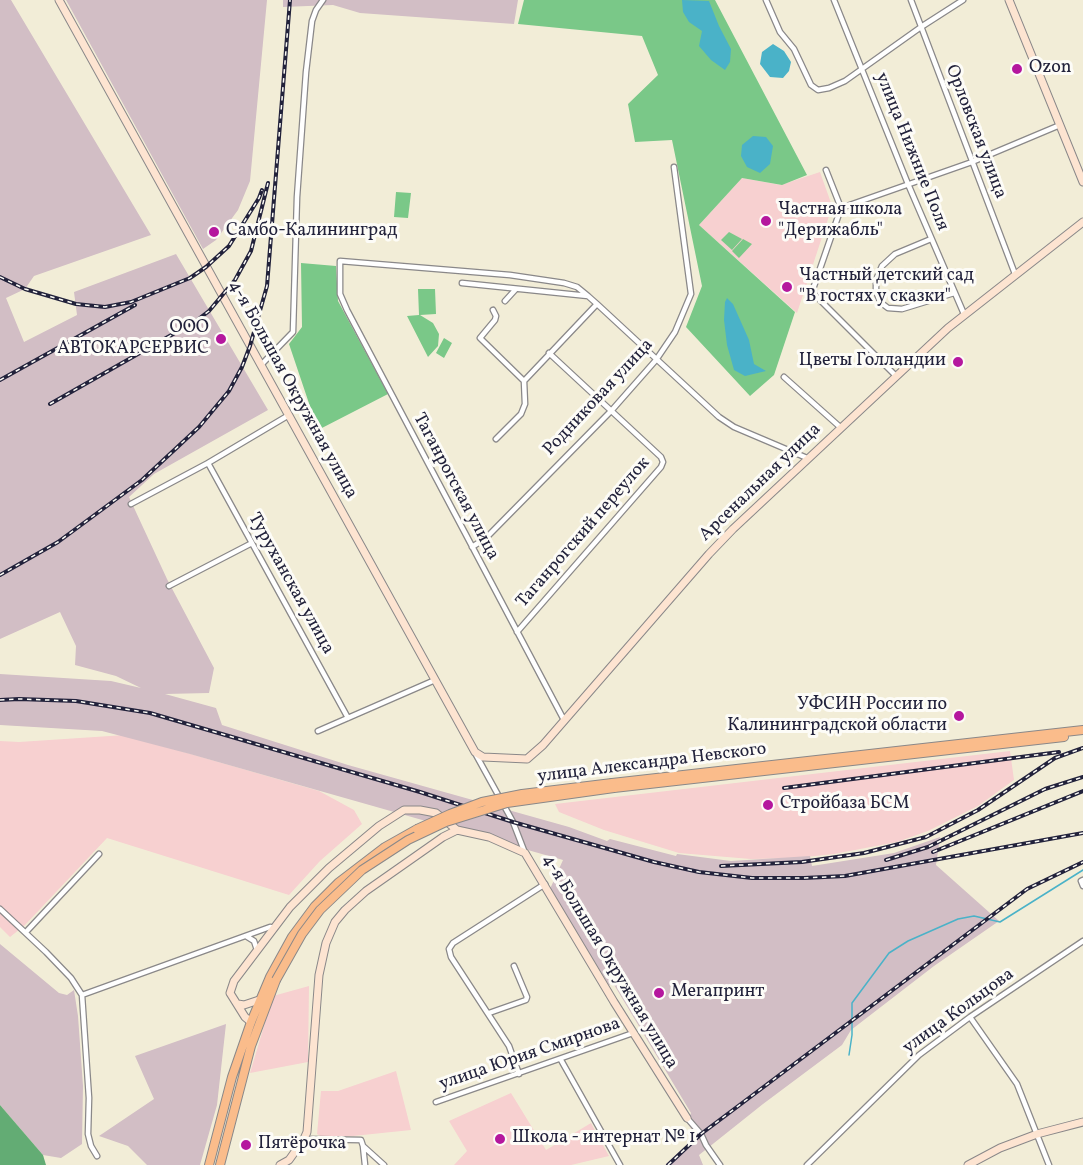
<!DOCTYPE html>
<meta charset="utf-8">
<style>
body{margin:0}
canvas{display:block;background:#f2edd7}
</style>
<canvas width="1083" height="1165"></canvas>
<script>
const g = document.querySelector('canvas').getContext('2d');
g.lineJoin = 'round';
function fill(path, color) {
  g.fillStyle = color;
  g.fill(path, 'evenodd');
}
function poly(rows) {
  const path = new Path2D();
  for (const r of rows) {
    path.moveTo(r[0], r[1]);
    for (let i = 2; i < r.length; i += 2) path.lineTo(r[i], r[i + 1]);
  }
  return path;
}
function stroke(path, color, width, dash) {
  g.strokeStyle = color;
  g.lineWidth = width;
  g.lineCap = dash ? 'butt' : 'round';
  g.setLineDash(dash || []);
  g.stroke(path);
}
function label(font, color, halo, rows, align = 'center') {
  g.font = font + ' Vollkorn,serif';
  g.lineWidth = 6;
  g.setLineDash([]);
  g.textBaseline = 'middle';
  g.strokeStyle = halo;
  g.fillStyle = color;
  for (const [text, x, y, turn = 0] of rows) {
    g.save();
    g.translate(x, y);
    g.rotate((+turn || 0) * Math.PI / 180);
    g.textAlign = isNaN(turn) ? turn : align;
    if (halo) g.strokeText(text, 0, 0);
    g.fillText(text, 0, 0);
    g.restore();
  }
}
const built = poly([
 [820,172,831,203,829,216,797,313,699,225,742,178,781,185],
 [125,735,319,791,354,810,362,824,320,861,289,895,107,838,25,925,10,937,0,927,0,741,19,742],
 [1010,751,1014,780,978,806,928,831,897,842,834,854,797,858,751,859,679,853,604,830,559,812,555,804],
 [309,986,308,1062,250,1073,273,996],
 [396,1071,411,1130,353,1136,322,1137,317,1134,321,1091,338,1091],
 [511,1093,546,1150,591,1123,609,1156,571,1165,454,1165,467,1151,449,1121]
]);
const industrial = poly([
 [0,0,11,0,151,235,34,276,25,289,6,298,24,342,77,315,74,292,176,254,268,410,154,474,129,497,167,579,214,668,209,693,165,694,216,708,222,725,348,765,569,827,607,841,610,839,676,856,677,854,731,861,810,856,812,866,894,853,940,837,936,865,999,921,934,966,851,1030,842,1045,763,1104,699,1155,703,1165,665,1165,697,1136,687,1123,691,1113,613,983,609,985,550,889,563,860,190,754,102,731,0,725,0,674,111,681,141,688,116,676,75,665,76,646,60,612,0,639],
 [66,0,267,0,250,181,238,210,216,240,203,249],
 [283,0,518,0,514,24,360,13,333,5,283,7],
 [0,944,59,993,67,995,74,990,78,1016,83,1086,82,1144,61,1158,43,1155,0,1105],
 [226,1024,217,1105,200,1165,147,1165,128,1146,99,1136,154,1099,135,1056]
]);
const green = poly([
 [524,0,715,0,807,175,782,185,742,178,699,225,795,312,774,375,750,396,686,327,702,286,672,140,635,142,628,104,658,75,642,36,518,24],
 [396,192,411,193,408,218,394,217],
 [729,232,742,239,732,250,721,240],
 [743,239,752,244,739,258,732,251],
 [301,263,336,266,338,301,388,394,318,430,289,344,302,327],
 [418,289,435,289,436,314,420,315,433,323,439,334,438,346,428,357,407,316,419,315],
 [444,338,452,343,444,358,436,353]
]);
const forest = poly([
 [0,1105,43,1155,46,1165,0,1165]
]);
const water = poly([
 [682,0,709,1,719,26,731,49,730,62,725,70,711,60,699,46,702,31,689,22,683,12],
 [773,44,784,51,791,62,789,71,783,78,770,77,760,64,762,52],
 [753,136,766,137,773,146,770,164,760,173,747,167,741,156,742,145],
 [727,298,733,304,749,340,754,364,766,371,745,376,734,370,727,345,724,320,725,302]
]);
const stream = poly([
 [849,1055,852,1035,852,1003,889,953,908,941,958,919,974,916,1000,922,1083,870]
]);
const street = poly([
 [766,0,780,32,794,49,811,85,818,90,829,88,845,81,921,27,963,0],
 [834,0,908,184,964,314],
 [911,0,1015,274],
 [826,170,841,208,813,289,814,294,895,375],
 [841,208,972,162,1060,125],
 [931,239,895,254,882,266,876,280,876,291,880,302,888,308,902,309,954,293],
 [462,283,588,296,597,304],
 [505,301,516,289],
 [493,310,496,316,495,320,480,338,524,381,597,304,719,417,734,427,807,458],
 [261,365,293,332,297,197,306,72,312,21,316,10,323,0],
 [784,377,840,427],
 [289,415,208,463,348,718],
 [496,439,521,414,525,404,524,381],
 [131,504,208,463],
 [472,547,486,538,612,410,656,360,675,332,691,294,674,167],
 [169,586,252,543],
 [517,632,661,467,663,462,661,457,549,353],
 [564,720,347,310,340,294,340,261,510,275,564,283,577,287,588,296],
 [318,731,435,680],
 [475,753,513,822,525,853],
 [1083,880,1081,881,1083,886],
 [0,909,46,952,71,978,82,995,89,1098,88,1134,91,1146,97,1156],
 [26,932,99,854],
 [246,936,254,941,257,950],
 [82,995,270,927,274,928],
 [489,1013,526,1000,527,997,514,966],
 [970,1017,1017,1084,1049,1165],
 [561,1060,620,1165],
 [519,1074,509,1046,451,957,449,949,453,943,545,884],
 [436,1102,633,1033],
 [687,1118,701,1134,706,1145,720,1165],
 [304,1139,361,1140,363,1146,384,1165],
 [363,1146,365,1165],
 [807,1165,919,1055,970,1017,1083,941]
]);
const secondary = poly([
 [59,0,475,752,483,757,527,759,543,745,709,554,733,529,948,328,1083,222],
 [1009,0,1083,182],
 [238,1004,244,1005,262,999],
 [251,1022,245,1017,230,993,234,981,290,907,329,868,379,826,404,810,420,810,436,813,457,830],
 [280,1165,289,1160,304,1139,307,1132,319,975,326,943,335,922,345,910,366,891,443,837,457,830,489,837,525,853,614,1002,687,1118],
 [968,1165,1000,1148,1037,1134,1083,1122]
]);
const primary = poly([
 [612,783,1083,730],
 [614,788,1064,737],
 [209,1165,232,1077,251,1022,270,977,292,937,315,906,338,883,385,847,417,829],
 [220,1165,251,1046,276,980]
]);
const rail = poly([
 [0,277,25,289,76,304,105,307,131,302,190,278,206,267,229,246,259,198,262,190],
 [0,380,135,305],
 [50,404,196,321,209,311,235,280,251,251,268,183],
 [0,575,58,542,142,480,199,427,229,391,242,367,250,346,267,286,290,0],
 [0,700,19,699,76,701,150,713,420,792,513,822,654,862,699,872,752,878,804,878,845,876,1083,833],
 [784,788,1059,752],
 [933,852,1083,791],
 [886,860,928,847,1045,789,1083,777],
 [721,866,802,862,864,853,926,837,978,810,1055,758,1083,748],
 [668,1165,701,1134,1027,889,1083,862]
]);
const primaryBridge = poly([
 [417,829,450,814,482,802,522,794,612,783],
 [276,980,302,934,320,910,362,870,408,840,446,822,507,803,614,788]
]);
const markers = [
 [1017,69,6,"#b5179e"],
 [766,221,6,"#b5179e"],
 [214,232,6,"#b5179e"],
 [787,287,6,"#b5179e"],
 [221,339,6,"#b5179e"],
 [958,362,6,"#b5179e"],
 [959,716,6,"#b5179e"],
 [768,805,6,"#b5179e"],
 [659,993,6,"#b5179e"],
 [500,1139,6,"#b5179e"],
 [246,1145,6,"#b5179e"]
];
const poiNames = [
 ["Ozon",1029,69],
 ["Частная школа",778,211],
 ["\"Дерижабль\"",778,232],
 ["Самбо-Калининград",226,232],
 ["Частный детский сад",799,277],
 ["\"В гостях у сказки\"",799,298],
 ["ООО",209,329,"right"],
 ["АВТОКАРСЕРВИС",209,350,"right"],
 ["Цветы Голландии",946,362,"right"],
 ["УФСИН России по",947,706,"right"],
 ["Калининградской области",947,727,"right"],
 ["Стройбаза БСМ",780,805],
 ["Мегапринт",671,993],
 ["Школа - интернат № 1",512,1139],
 ["Пятёрочка",258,1145]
];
const streetNames = [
 ["Орловская улица",975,132,69],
 ["улица Нижние Поля",911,152,68],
 ["4-я Большая Окружная улица",292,390,61],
 ["Родниковая улица",599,398,-47],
 ["Арсенальная улица",761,483,-44],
 ["Таганрогская улица",455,487,62],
 ["Таганрогский переулок",584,533,-49],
 ["Туруханская улица",290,584,61],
 ["улица Александра Невского",652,764,-7],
 ["4-я Большая Окружная улица",609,962,59],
 ["улица Кольцова",959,1012,-36],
 ["улица Юрия Смирнова",530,1055,-19]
];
fill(built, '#f7d0d0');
fill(industrial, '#d2bec5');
fill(green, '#7ac888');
fill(forest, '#63ac74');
fill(water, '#4ab2c8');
stroke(stream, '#4ab2c8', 1.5);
stroke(street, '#8a8889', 7);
stroke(secondary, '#8a8889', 9);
stroke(primary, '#8a8889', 10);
stroke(street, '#fff', 4.5);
stroke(secondary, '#fde4d1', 7);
stroke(primary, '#fabc8b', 8);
stroke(rail, '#22223b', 4);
stroke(rail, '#fdfcf7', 1.5, [4.5]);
stroke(primaryBridge, '#8a8889', 10, []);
stroke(primaryBridge, '#fabc8b', 8);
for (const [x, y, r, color] of markers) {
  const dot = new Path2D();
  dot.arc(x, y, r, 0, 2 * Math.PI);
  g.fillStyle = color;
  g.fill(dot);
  stroke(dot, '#fdfcf7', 2);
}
label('18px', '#22223b', '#fdfcf7', poiNames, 'left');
label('18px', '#22223b', '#fdfcf7', streetNames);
</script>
